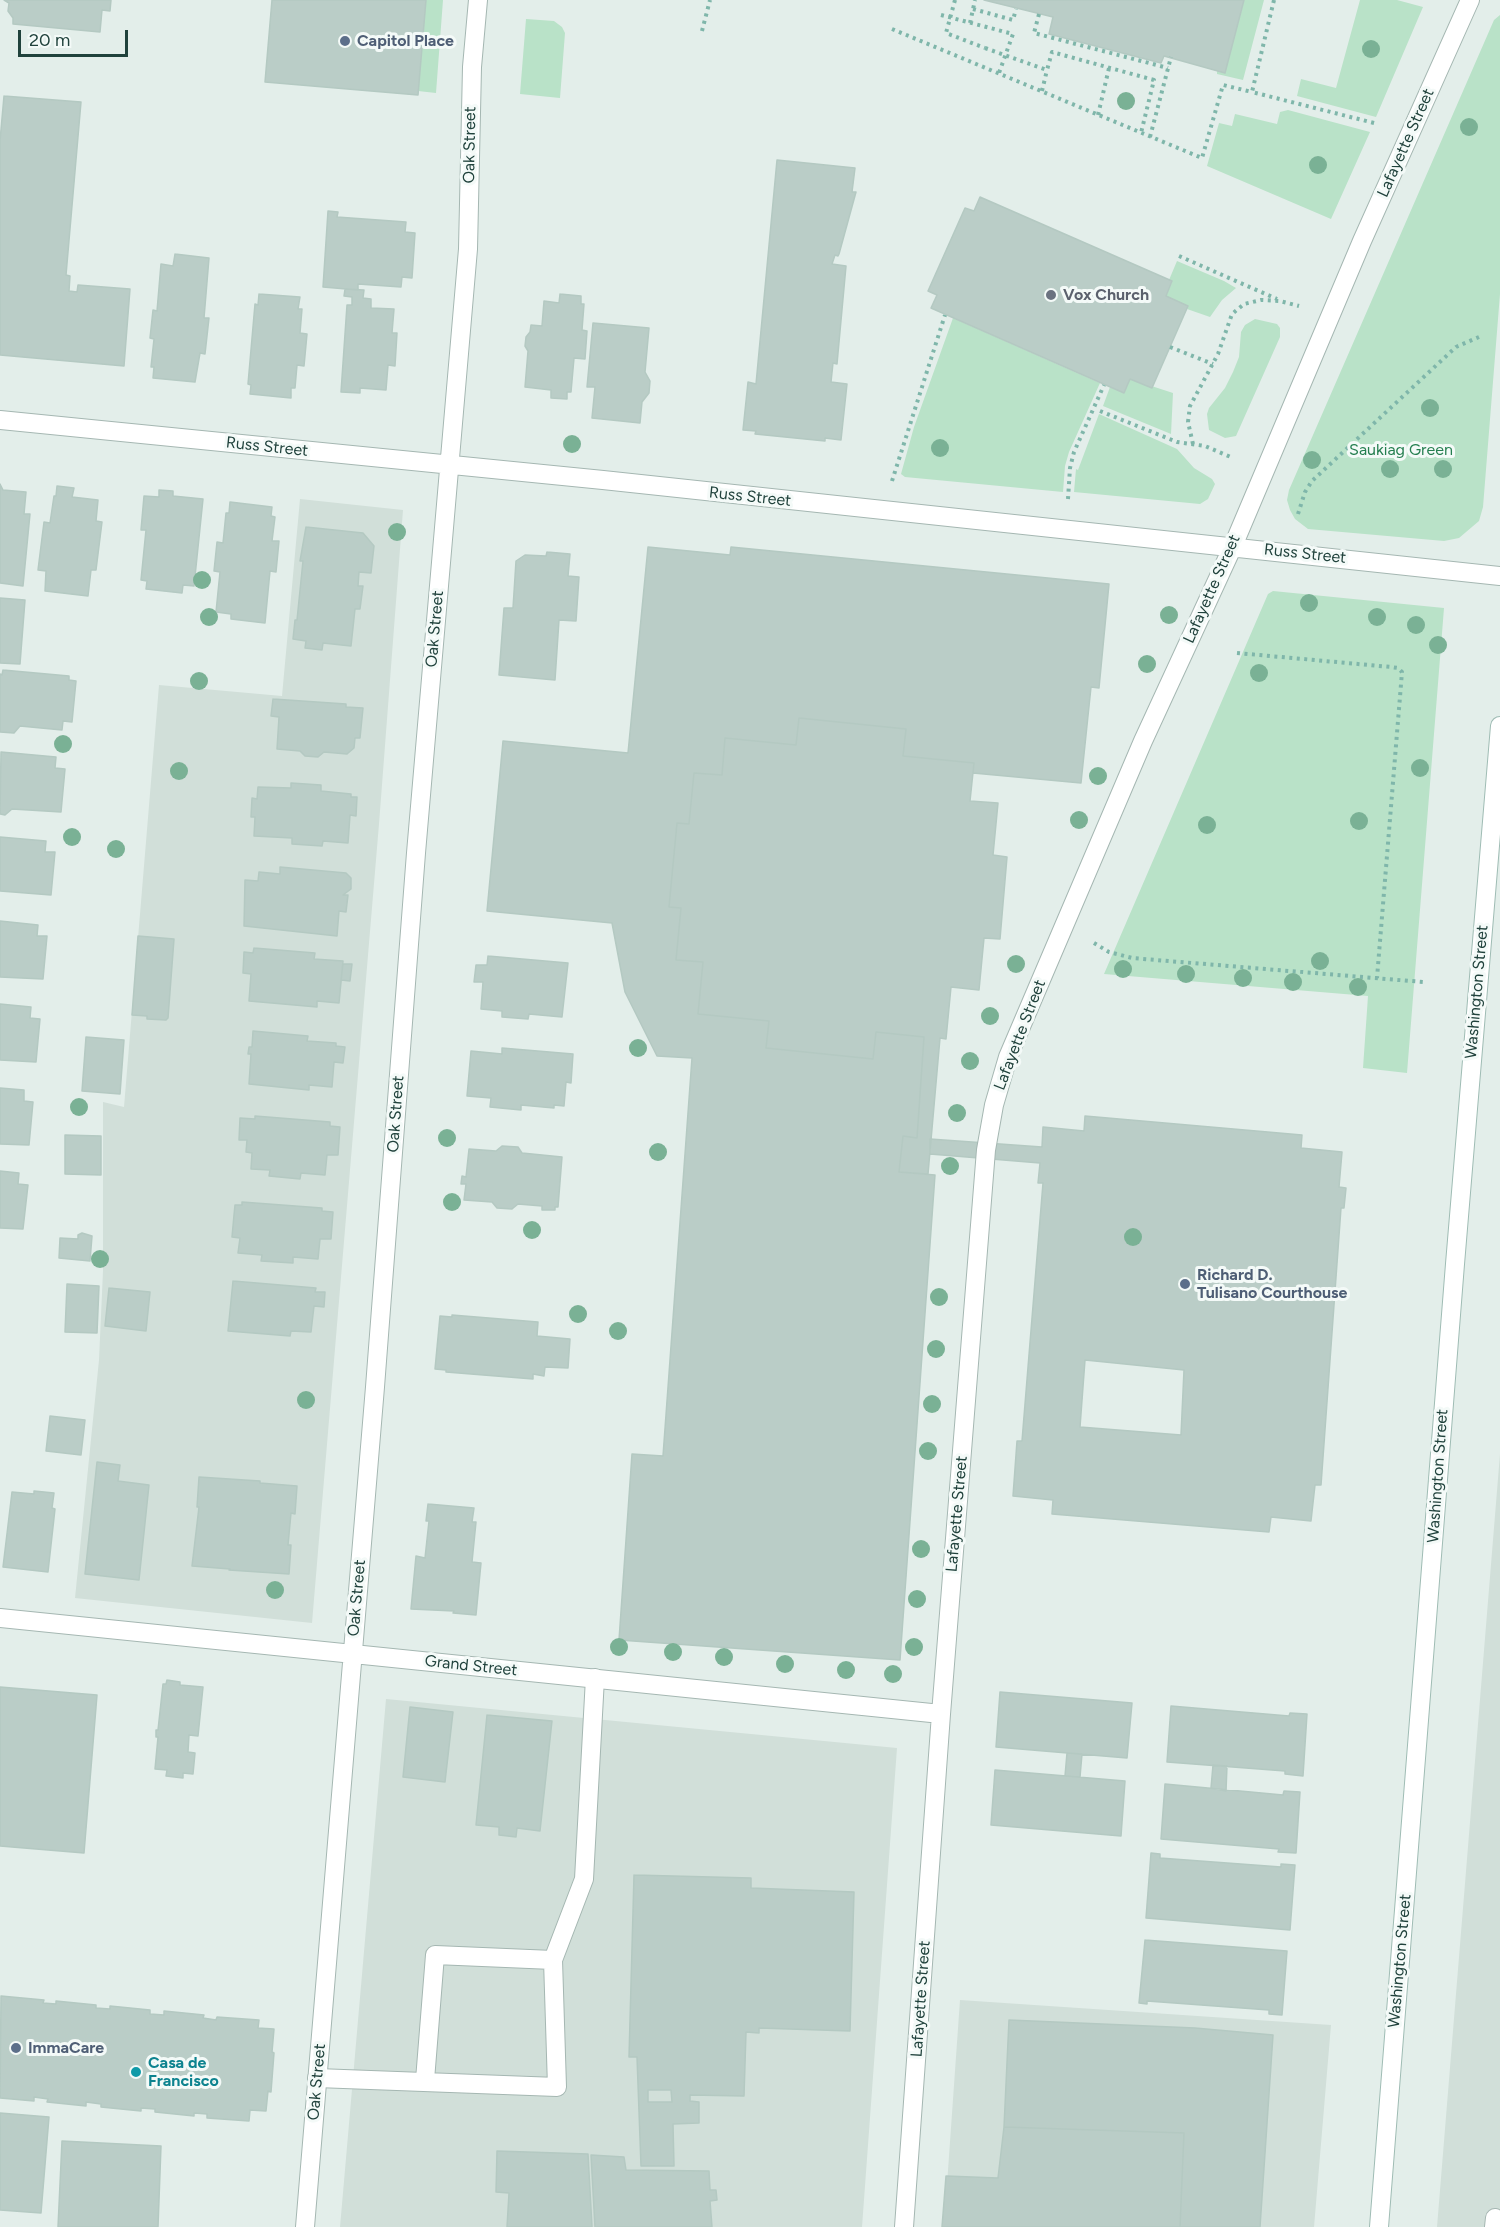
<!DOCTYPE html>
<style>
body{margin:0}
#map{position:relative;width:1500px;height:2227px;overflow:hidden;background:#e3eeea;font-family:Figtree,sans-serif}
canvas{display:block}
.scale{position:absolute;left:18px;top:30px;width:110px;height:27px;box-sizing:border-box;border:3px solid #20423c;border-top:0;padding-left:8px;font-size:18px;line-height:21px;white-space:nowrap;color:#20423c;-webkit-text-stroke:4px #f4faf8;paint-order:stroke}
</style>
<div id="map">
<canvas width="1500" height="2227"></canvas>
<div class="scale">20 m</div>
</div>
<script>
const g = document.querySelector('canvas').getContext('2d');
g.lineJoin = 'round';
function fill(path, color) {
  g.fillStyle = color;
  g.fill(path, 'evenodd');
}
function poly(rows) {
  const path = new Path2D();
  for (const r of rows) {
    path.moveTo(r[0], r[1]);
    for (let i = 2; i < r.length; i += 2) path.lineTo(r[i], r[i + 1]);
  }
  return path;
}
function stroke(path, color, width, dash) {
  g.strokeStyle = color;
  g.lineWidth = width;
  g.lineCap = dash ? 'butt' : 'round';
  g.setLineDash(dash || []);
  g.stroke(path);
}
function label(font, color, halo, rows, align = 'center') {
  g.font = font + ' Figtree,sans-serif';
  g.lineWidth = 6;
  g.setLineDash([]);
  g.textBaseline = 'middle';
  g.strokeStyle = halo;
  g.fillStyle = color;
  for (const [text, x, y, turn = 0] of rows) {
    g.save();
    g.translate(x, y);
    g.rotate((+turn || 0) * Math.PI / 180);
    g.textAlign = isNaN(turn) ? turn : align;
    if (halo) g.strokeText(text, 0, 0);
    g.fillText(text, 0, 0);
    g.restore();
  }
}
const built = poly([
 [300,499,403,510,379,824,312,1623,75,1598,99,1360,103,1271,103,1102,124,1107,159,685,282,696],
 [1500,1454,1500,2227,1437,2227],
 [386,1699,897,1748,862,2227,340,2227],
 [960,2000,1331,2025,1314,2227,944,2227]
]);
const green = poly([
 [426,0,443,0,436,93,418,91],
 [1244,0,1264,0,1243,80,1217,74,1217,71,1225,72],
 [1360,0,1397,0,1423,7,1376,117,1297,96,1301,79,1336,88],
 [1500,15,1500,294,1483,507,1479,521,1459,538,1444,541,1308,529,1295,519,1290,510,1287,500,1289,490,1494,20],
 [526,19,554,21,562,27,565,33,560,98,520,94],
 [1288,110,1370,132,1331,219,1207,166,1219,123,1232,126,1235,114,1277,124,1280,112],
 [1177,261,1224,281,1236,288,1222,300,1210,317,1187,309,1188,306,1166,296,1172,282,1169,280],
 [953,318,1100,383,1069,452,1065,466,1063,492,905,477,901,474,914,427],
 [1255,319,1277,324,1280,328,1280,337,1236,436,1225,438,1209,430,1207,414,1209,408,1225,388,1233,372,1239,357,1241,332,1245,325],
 [1130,379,1173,393,1171,434,1103,406,1110,387,1124,393],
 [1099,414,1177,449,1194,468,1212,479,1215,484,1208,499,1200,504,1074,492,1076,469,1078,470],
 [1273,591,1444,608,1407,1073,1363,1068,1368,996,1104,974,1268,594]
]);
const building = poly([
 [4,0,111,0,110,11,102,10,100,32,13,24,13,18,8,11,9,3,4,0],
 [272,0,426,0,418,95,265,82,272,0],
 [984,0,1244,0,1225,73,1164,56,1161,63,1049,34,1053,17,984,0],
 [4,96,81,102,66,275,70,276,69,291,77,292,78,285,130,289,124,366,0,355,0,141,4,96],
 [777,160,855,168,852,192,856,192,839,254,838,256,835,255,832,264,846,266,837,364,833,363,831,382,847,384,841,440,825,438,825,441,755,434,756,431,743,430,748,382,756,384,777,160],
 [980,197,1172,281,1166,296,1188,306,1152,388,1130,379,1124,393,931,308,937,295,928,291,965,208,974,211,980,197],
 [328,211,338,212,337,217,406,222,405,232,415,233,412,278,402,277,401,287,358,284,358,290,323,287,328,211],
 [175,254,209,258,204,318,209,318,205,354,200,353,195,382,153,378,154,367,151,367,154,339,150,338,153,310,157,311,161,264,173,266,175,254],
 [345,289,364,290,363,298,371,299,371,308,394,309,392,333,397,333,395,366,388,365,386,390,360,388,360,393,341,392,347,305,352,305,352,297,344,296,345,289],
 [259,294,300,297,298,309,302,309,300,333,307,334,304,366,297,365,295,388,291,388,291,398,250,394,251,385,248,384,255,304,258,305,259,294],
 [560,294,581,296,581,304,584,304,582,330,587,331,585,359,574,358,571,392,567,392,567,399,551,398,551,390,525,387,528,351,525,346,526,337,530,332,531,325,542,326,544,301,559,303,560,294],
 [593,323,649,328,645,372,650,381,649,393,642,402,640,423,592,418,595,387,587,387,593,323],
 [0,484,3,490,26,492,24,514,30,514,23,586,0,583,0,484],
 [57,486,74,488,72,497,98,500,96,521,102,522,96,570,91,570,88,596,45,591,46,571,38,570,44,522,50,523,54,496,56,496,57,486],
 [159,490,173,491,173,496,203,499,194,586,183,585,182,593,146,589,147,581,141,580,146,530,141,530,144,496,159,497,159,490],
 [230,502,272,507,271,516,275,517,272,541,279,541,276,572,270,571,265,623,231,619,231,614,216,612,220,572,214,571,217,542,223,543,226,513,229,513,230,502],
 [306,527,363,533,374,546,371,573,359,572,358,586,363,586,360,609,355,609,351,646,323,643,322,650,305,648,306,641,293,639,295,620,297,620,303,561,300,561,306,527],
 [648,547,730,555,731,547,1109,584,1099,688,1091,687,1081,783,973,773,974,763,903,756,906,729,799,718,796,745,725,738,722,775,694,773,689,824,677,823,669,907,681,908,676,960,703,962,698,1014,769,1021,766,1048,873,1059,876,1032,924,1037,917,1138,903,1136,899,1172,935,1175,900,1660,619,1640,632,1454,663,1456,692,1058,657,1056,625,992,612,923,487,911,503,741,628,753,648,547],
 [547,552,570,554,568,576,579,577,576,621,559,620,555,680,499,675,504,608,513,608,516,561,525,555,546,556,547,552],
 [0,598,25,600,20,664,0,663,0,598],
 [3,670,69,676,69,680,76,681,72,722,63,721,62,730,20,726,14,733,0,732,0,674,2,675,3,670],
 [273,699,346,704,346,707,363,708,360,738,355,738,354,748,347,754,324,752,318,757,305,756,300,751,277,749,279,717,271,716,273,699],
 [799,718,906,729,903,756,974,763,970,801,998,803,993,855,1007,857,1000,939,984,938,979,990,951,987,946,1039,940,1038,928,1174,899,1172,903,1136,917,1138,924,1037,876,1032,873,1059,766,1048,769,1021,698,1014,703,962,676,960,681,908,669,907,677,823,689,824,694,773,722,775,725,738,796,745,799,718],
 [1,752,56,757,55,768,65,769,61,812,12,809,5,815,0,814,1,752],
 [291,783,321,785,321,791,351,794,351,797,357,797,356,816,350,815,348,843,323,841,322,846,292,844,292,838,254,836,255,817,251,817,252,798,257,799,258,787,291,788,291,783],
 [0,837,46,841,45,852,55,852,51,895,0,891,0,837],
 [280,867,346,873,351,878,351,889,343,895,348,895,346,912,339,911,337,936,244,926,245,880,258,881,259,872,280,874,280,867],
 [0,921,38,925,37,936,47,936,43,979,0,977,0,921],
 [138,936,174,939,168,1018,166,1020,147,1019,147,1016,132,1015,138,936],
 [254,948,315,953,314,959,343,961,339,1003,317,1001,317,1007,249,1001,251,974,243,973,244,952,253,953,254,948],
 [488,956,568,963,562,1017,529,1014,528,1019,502,1017,502,1011,481,1009,483,982,474,982,476,965,487,965,488,956],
 [343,964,352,964,350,981,341,980,343,964],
 [0,1004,31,1007,30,1018,40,1019,36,1062,0,1060,0,1004],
 [253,1031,308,1036,307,1041,336,1043,336,1046,345,1047,343,1063,334,1062,332,1087,309,1085,309,1090,249,1084,251,1054,248,1054,249,1047,252,1047,253,1031],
 [86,1037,124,1040,120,1094,82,1091,86,1037],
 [502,1048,573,1054,571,1083,566,1082,564,1106,554,1105,554,1108,521,1105,521,1110,490,1107,491,1098,467,1096,471,1051,502,1054,502,1048],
 [0,1088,24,1090,24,1101,33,1102,29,1145,0,1144,0,1088],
 [255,1116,330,1122,330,1126,340,1127,338,1155,327,1155,325,1175,301,1173,300,1179,269,1176,270,1170,251,1169,252,1153,246,1152,247,1140,239,1140,240,1118,255,1119,255,1116],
 [1085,1116,1302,1135,1301,1148,1342,1152,1339,1187,1346,1188,1344,1208,1341,1208,1321,1485,1315,1485,1311,1521,1271,1517,1269,1532,1052,1514,1053,1500,1013,1496,1017,1441,1022,1441,1043,1183,1038,1183,1040,1163,930,1154,930,1139,1042,1147,1043,1127,1084,1131,1085,1116],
 [1085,1360,1184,1370,1181,1435,1080,1427,1085,1360],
 [65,1135,101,1136,101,1175,65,1174,65,1135],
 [502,1146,518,1147,522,1153,562,1157,558,1207,555,1207,555,1210,542,1210,542,1206,518,1204,512,1209,497,1208,492,1202,464,1200,466,1184,461,1184,462,1176,466,1177,469,1149,496,1151,502,1146],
 [0,1171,19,1173,18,1184,28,1185,23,1229,0,1228,0,1171],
 [242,1202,322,1208,322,1211,333,1212,331,1239,320,1239,318,1259,293,1257,293,1263,261,1261,262,1255,238,1253,240,1238,232,1237,234,1215,235,1205,242,1205,242,1202],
 [82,1233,92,1236,90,1261,59,1258,60,1238,78,1239,78,1235,82,1233],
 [233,1281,316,1288,315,1292,325,1292,324,1307,314,1306,311,1332,291,1331,290,1336,228,1331,233,1281],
 [67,1284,99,1286,97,1333,65,1332,67,1284],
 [109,1288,150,1292,146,1331,105,1326,109,1288],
 [452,1315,538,1322,537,1336,570,1339,568,1368,545,1367,544,1376,533,1374,533,1379,446,1372,446,1370,435,1369,440,1316,452,1317,452,1315],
 [50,1416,85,1420,81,1455,46,1451,50,1416],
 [97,1462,120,1465,118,1481,149,1485,139,1580,85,1574,97,1462],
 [199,1477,260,1481,260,1483,297,1486,295,1514,291,1513,288,1545,291,1545,289,1574,229,1570,230,1569,192,1566,199,1507,197,1507,199,1477],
 [34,1491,54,1493,52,1508,55,1509,48,1572,3,1567,12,1492,34,1494,34,1491],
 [428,1504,474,1508,472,1522,476,1522,472,1562,481,1563,476,1615,453,1613,454,1611,411,1609,416,1556,425,1558,429,1521,426,1521,428,1504],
 [167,1680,180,1682,180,1685,203,1687,198,1736,189,1735,188,1752,195,1753,193,1774,183,1773,183,1778,166,1776,167,1770,155,1769,158,1737,156,1737,156,1730,158,1730,163,1684,166,1684,167,1680],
 [0,1687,97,1695,84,1853,0,1846,0,1687],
 [1000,1692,1132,1703,1127,1758,996,1747,1000,1692],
 [1171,1706,1289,1716,1290,1713,1307,1714,1303,1776,1285,1774,1285,1771,1167,1762,1171,1706],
 [410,1707,453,1712,445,1782,403,1777,410,1707],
 [487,1715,552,1721,540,1831,517,1828,516,1837,499,1835,499,1827,476,1825,487,1715],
 [1067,1753,1082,1754,1080,1777,1065,1776,1067,1753],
 [1213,1765,1227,1766,1226,1791,1211,1788,1213,1765],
 [995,1770,1125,1781,1121,1836,991,1825,995,1770],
 [1165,1784,1283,1795,1284,1791,1300,1792,1296,1853,1278,1852,1279,1849,1161,1839,1165,1784],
 [1151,1853,1160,1854,1160,1858,1281,1867,1281,1864,1295,1865,1290,1930,1146,1918,1151,1853],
 [634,1875,751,1878,751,1888,854,1892,850,2031,759,2028,759,2033,746,2032,744,2096,690,2095,690,2101,699,2102,699,2123,673,2124,674,2166,641,2166,637,2057,629,2057,634,1875],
 [648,2090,671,2090,672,2102,648,2102,648,2090],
 [1145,1940,1287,1951,1282,2015,1269,2014,1269,2010,1147,2001,1147,2004,1139,2003,1145,1940],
 [1,1996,44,2000,43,2003,56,2004,56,2001,96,2005,96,2008,110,2009,110,2006,150,2010,150,2014,164,2015,164,2011,204,2015,203,2018,216,2020,217,2017,259,2020,258,2028,274,2029,272,2052,274,2053,271,2092,268,2091,266,2111,250,2110,249,2121,207,2118,207,2114,194,2113,194,2116,155,2112,155,2109,141,2108,141,2111,101,2107,101,2104,86,2102,86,2106,47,2102,48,2099,34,2097,34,2101,0,2098,1,1996],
 [1009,2020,1195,2028,1273,2035,1260,2227,1180,2227,1184,2133,1004,2127,1009,2020],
 [0,2113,49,2117,41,2213,0,2210,0,2113],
 [1004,2127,1184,2133,1180,2227,942,2227,946,2176,998,2178,1004,2127],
 [62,2141,161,2146,158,2227,58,2227,62,2141],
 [497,2151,588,2154,592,2227,507,2227,509,2193,496,2192,497,2151],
 [591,2155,624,2157,626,2170,709,2171,710,2190,716,2190,717,2200,710,2201,712,2227,595,2227,591,2155]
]);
const path = poly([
 [1274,0,1252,92,1378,124],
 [973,9,1013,20,1016,9],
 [1039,14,1034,33,1168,68],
 [941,15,1013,34,999,73],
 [970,23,975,0],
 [892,29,1202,158,1223,85,1252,92],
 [702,31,710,0],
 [985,48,1047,70,1052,52,1154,80,1141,133],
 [1042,91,1047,70],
 [1098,115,1109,68],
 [1150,137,1171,57],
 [1179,256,1277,299],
 [1170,347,1213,364],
 [1100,411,1177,442,1205,446,1233,458],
 [1193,444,1188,422,1190,406,1218,354,1232,314,1244,304,1261,300,1280,301,1299,306],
 [892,481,945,315],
 [1068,499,1070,468,1074,452,1104,385],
 [1298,514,1305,492,1312,481,1456,347,1479,337],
 [1237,653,1391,667,1398,668,1402,672,1377,978],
 [1094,943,1109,952,1132,958,1423,982]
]);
const lane = poly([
 [553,1960,584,1879,595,1678],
 [317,2078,557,2087,553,1960,435,1955,425,2080],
 [1494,2227,1495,2218]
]);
const street = poly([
 [0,420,603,480,1500,576],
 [0,1618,941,1714],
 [305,2227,375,1387,416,853,468,249,472,67,478,0],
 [904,2227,941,1714,986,1150,994,1105,1008,1057,1143,741,1233,546,1362,241,1470,0]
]);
const secondary = poly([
 [1379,2227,1455,1264,1500,726]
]);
const pathBridge = poly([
 [955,0,946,33,985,48]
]);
const trees = [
 [1371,49],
 [1126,101],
 [1469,127],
 [1318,165],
 [1430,408],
 [572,444],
 [940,448],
 [1312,460],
 [1390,469],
 [1443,469],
 [397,532],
 [202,580],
 [1309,603],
 [1169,615],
 [209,617],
 [1377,617],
 [1416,625],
 [1438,645],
 [1147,664],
 [1259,673],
 [199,681],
 [63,744],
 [1420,768],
 [179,771],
 [1098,776],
 [1079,820],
 [1359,821],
 [1207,825],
 [72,837],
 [116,849],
 [1320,961],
 [1016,964],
 [1123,969],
 [1186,974],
 [1243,978],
 [1293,982],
 [1358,987],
 [990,1016],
 [638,1048],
 [970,1061],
 [79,1107],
 [957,1113],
 [447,1138],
 [658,1152],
 [950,1166],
 [452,1202],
 [532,1230],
 [1133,1237],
 [100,1259],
 [939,1297],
 [578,1314],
 [618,1331],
 [936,1349],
 [306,1400],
 [932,1404],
 [928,1451],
 [921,1549],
 [275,1590],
 [917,1599],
 [619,1647],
 [914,1647],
 [673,1652],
 [724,1657],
 [785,1664],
 [846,1670],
 [893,1674]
];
const markers = [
 [345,41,6,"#5c6f8a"],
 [1051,295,6,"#6b7280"],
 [1185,1284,6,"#5c6f8a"],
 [16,2048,6,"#5c6f8a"],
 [136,2072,6,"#0f9aa8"]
];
const serviceNames = [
 ["Capitol Place",357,41],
 ["Richard D.",1197,1275],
 ["Tulisano Courthouse",1197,1293],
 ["ImmaCare",28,2048]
];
const streetNames = [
 ["Lafayette Street",1406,143,-66],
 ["Oak Street",470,145,-89],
 ["Russ Street",267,447,6],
 ["Russ Street",750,497,6],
 ["Russ Street",1305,554,6],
 ["Lafayette Street",1212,589,-66],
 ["Oak Street",435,629,-85],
 ["Washington Street",1477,992,-85],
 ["Lafayette Street",1020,1035,-69],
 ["Oak Street",396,1114,-86],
 ["Washington Street",1438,1476,-86],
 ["Lafayette Street",957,1514,-85],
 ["Oak Street",357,1598,-85],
 ["Grand Street",471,1666,6],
 ["Washington Street",1400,1961,-85],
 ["Lafayette Street",921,1999,-86],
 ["Oak Street",317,2082,-85]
];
const worshipNames = [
 ["Vox Church",1063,295]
];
const parkNames = [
 ["Saukiag Green",1401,450]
];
const cultureNames = [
 ["Casa de",148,2063],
 ["Francisco",148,2081]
];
fill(built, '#d1dfd9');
fill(green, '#b9e2c8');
fill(building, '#bacdc7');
stroke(building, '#b4c9c2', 1.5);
stroke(lane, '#a5b7b2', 20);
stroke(street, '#a5b7b2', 20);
stroke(secondary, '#9fbcb4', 20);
stroke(path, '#7fb6aa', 4, [3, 4.5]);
stroke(lane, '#fff', 18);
stroke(street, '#fff', 18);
stroke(secondary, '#fff', 18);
stroke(pathBridge, '#7fb6aa', 4, [3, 4.5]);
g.fillStyle = '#7ab195';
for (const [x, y] of trees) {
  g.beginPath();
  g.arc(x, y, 9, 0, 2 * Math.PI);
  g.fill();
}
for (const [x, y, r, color] of markers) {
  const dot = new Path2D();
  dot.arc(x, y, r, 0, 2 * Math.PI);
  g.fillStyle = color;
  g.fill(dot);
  stroke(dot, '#f4faf8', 2);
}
label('bold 16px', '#4e5e75', '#f4faf8', serviceNames, 'left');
label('16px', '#20423c', '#f4faf8', streetNames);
label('bold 16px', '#5b616d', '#f4faf8', worshipNames, 'left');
label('16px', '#257f50', '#f4faf8', parkNames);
label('bold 16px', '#0d838f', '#f4faf8', cultureNames, 'left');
</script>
